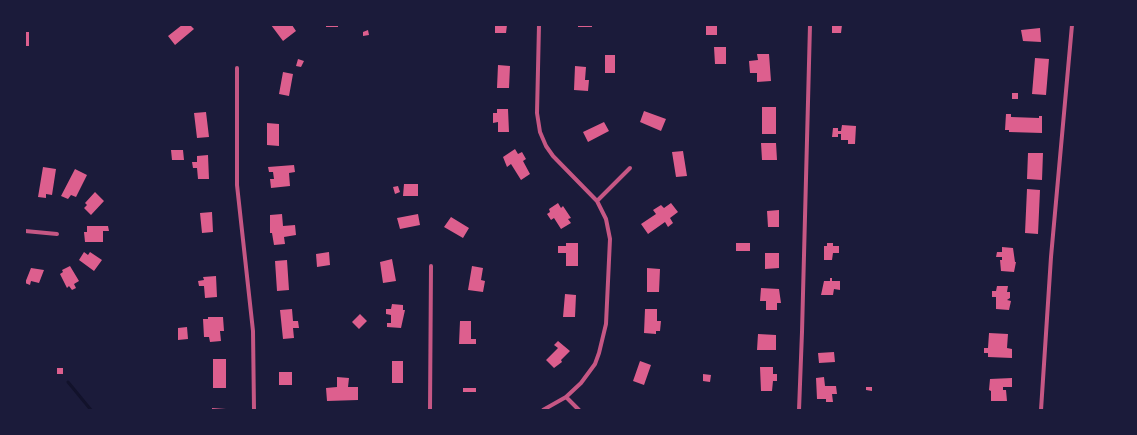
<!DOCTYPE html>
<style>
body{margin:0}
#map{position:relative;width:1137px;height:435px;overflow:hidden;background:#1b1b3a;font-family:Cabin,sans-serif}
canvas{display:block}
.frame{position:absolute;inset:0;border:26px solid #1b1b3a;pointer-events:none}
</style>
<div id="map">
<canvas width="1137" height="435"></canvas>
<div class="frame"></div>
</div>
<script>
const g = document.querySelector('canvas').getContext('2d');
g.lineJoin = 'round';
function poly(rows) {
  const path = new Path2D();
  for (const r of rows) {
    path.moveTo(r[0], r[1]);
    for (let i = 2; i < r.length; i += 2) path.lineTo(r[i], r[i + 1]);
  }
  return path;
}
function stroke(path, color, width, dash) {
  g.strokeStyle = color;
  g.lineWidth = width;
  g.lineCap = dash ? 'butt' : 'round';
  g.setLineDash(dash || []);
  g.stroke(path);
}
function fill(path, color) {
  g.fillStyle = color;
  g.fill(path, 'evenodd');
}
const stream = poly([
 [68,382,91,410]
]);
const building = poly([
 [182,25,190,25,194,29,175,45,168,36],
 [271,25,292,25,296,31,283,41],
 [326,25,338,25,338,27,326,27],
 [495,25,507,25,506,33,495,33],
 [578,25,592,25,592,27,578,27],
 [706,25,717,25,717,35,706,35],
 [832,25,842,25,841,33,832,33],
 [1040,28,1041,42,1023,41,1021,30],
 [368,30,369,35,363,36,363,32],
 [25,32,29,32,29,46,25,46],
 [714,47,726,47,726,64,715,64],
 [757,54,769,54,771,81,757,82,757,73,750,73,749,61,758,60],
 [605,55,615,55,615,73,605,73],
 [1035,58,1049,59,1046,95,1032,94],
 [298,59,304,61,301,67,296,66],
 [498,65,510,66,509,88,497,88],
 [575,66,586,67,585,80,589,80,588,91,574,90],
 [283,72,293,74,289,96,279,94],
 [1012,93,1018,93,1018,99,1012,99],
 [762,107,776,107,776,134,762,134],
 [497,109,508,109,509,132,498,132,498,122,493,123,493,113,497,113],
 [644,111,666,119,661,131,640,122],
 [206,112,209,137,197,138,194,113],
 [1006,114,1011,114,1011,117,1039,118,1039,116,1042,116,1042,133,1009,132,1009,130,1005,130],
 [604,122,609,131,588,142,583,132],
 [267,123,279,124,279,146,267,145],
 [842,125,856,126,855,144,848,144,848,140,841,140,841,134,838,134,838,137,832,137,833,128,838,128,838,131,841,131],
 [761,143,776,143,777,160,762,160],
 [515,149,518,154,522,152,526,159,523,161,530,174,521,180,511,164,507,167,503,157],
 [171,150,183,150,184,160,172,160],
 [683,151,687,176,676,177,672,152],
 [1028,153,1043,153,1042,180,1027,179],
 [208,155,209,179,198,179,197,168,193,168,192,162,197,162,197,156],
 [294,165,295,172,289,173,290,186,271,188,270,179,274,179,273,172,269,172,268,167],
 [43,167,56,169,52,195,46,194,46,198,38,197],
 [75,169,87,175,76,197,71,195,68,199,61,196],
 [404,184,418,184,418,196,403,196],
 [398,186,400,192,395,194,393,187],
 [1027,189,1040,190,1038,234,1025,233],
 [95,192,104,201,91,215,84,208,87,205,85,203],
 [558,203,561,208,563,206,571,218,568,219,571,223,561,229,554,218,551,220,547,214,550,212,549,209],
 [671,203,678,212,670,218,673,223,668,227,665,222,648,234,641,224,656,214,653,210,661,205,664,208],
 [779,210,779,227,768,227,767,211],
 [212,212,213,232,202,233,200,213],
 [282,214,283,226,295,225,296,235,284,237,285,244,274,245,272,233,270,233,270,215],
 [418,214,420,225,400,229,397,218],
 [451,217,469,228,463,238,444,227],
 [87,226,108,226,109,231,103,231,103,242,85,242,84,232,87,232],
 [566,243,578,243,578,266,566,266,566,253,558,253,558,246,566,246],
 [736,243,750,243,750,251,736,251],
 [827,243,833,243,833,246,839,246,839,253,833,253,832,260,824,260,824,246,827,246],
 [1002,247,1013,248,1015,262,1016,262,1014,272,1001,271,1000,260,1002,260,1002,257,996,257,997,252,1002,252],
 [84,252,88,255,90,252,102,260,94,271,79,260],
 [329,252,330,265,317,267,316,254],
 [765,253,779,253,779,268,765,269],
 [392,259,396,281,383,283,380,262],
 [287,260,289,290,277,291,275,261],
 [70,266,79,281,74,284,76,288,72,290,69,286,67,288,60,274,63,272,62,270],
 [472,266,483,268,481,280,485,281,483,292,468,290],
 [31,268,44,270,39,283,31,281,30,285,25,283],
 [647,268,660,269,659,292,647,292],
 [216,276,217,297,205,298,204,286,199,286,198,281,204,280,203,277],
 [830,278,832,278,832,281,840,281,840,290,834,289,833,295,821,295,824,281,830,281],
 [997,286,1008,286,1007,292,1010,292,1010,298,1007,300,1011,301,1009,310,996,309,996,297,992,297,992,291,996,291],
 [761,288,779,289,781,303,777,303,777,310,766,310,766,301,760,301],
 [565,294,576,295,575,317,563,317],
 [392,304,403,305,403,310,405,310,401,328,387,327,387,323,391,323,391,315,386,314,386,309,391,309],
 [292,309,293,321,298,321,299,328,293,328,294,338,283,339,280,310],
 [645,309,657,309,657,321,661,321,660,331,656,331,656,334,644,333],
 [360,314,367,321,359,329,352,322],
 [208,317,223,317,224,331,220,331,221,341,210,342,209,337,204,337,203,319,208,319],
 [460,321,471,321,471,339,476,339,476,344,459,344],
 [187,327,188,339,178,340,178,328],
 [989,333,1008,334,1007,348,1012,349,1012,358,988,357,988,353,984,353,984,348,988,348],
 [758,334,776,335,776,350,757,350],
 [558,341,570,351,561,360,562,362,554,368,546,360,558,348,554,345],
 [834,352,835,362,819,363,818,353],
 [213,359,226,359,226,388,213,388],
 [392,361,403,361,403,383,392,383],
 [640,361,651,365,644,385,633,381],
 [760,367,773,367,773,374,777,374,777,381,773,381,772,391,761,391],
 [57,368,63,368,63,374,57,374],
 [279,372,292,372,292,385,279,385],
 [703,374,711,375,710,382,703,381],
 [337,377,349,378,348,387,358,387,358,400,327,401,326,388,337,387],
 [824,377,825,386,836,386,837,394,832,394,833,402,826,402,826,399,817,399,816,378],
 [1012,378,1012,387,1003,387,1003,390,1006,390,1007,401,991,401,991,391,989,390,990,379],
 [866,387,872,387,872,391,866,390],
 [463,388,476,388,476,392,463,392],
 [212,408,226,409,226,410,212,410]
]);
const minor = poly([
 [539,25,537,113,540,132,546,146,553,156,597,201,606,219,610,239,606,324,599,353,595,364,581,383,566,397,543,410],
 [237,68,237,185,253,331,254,410],
 [597,201,630,168],
 [25,231,57,234],
 [566,397,579,410],
 [430,410,431,266],
 [799,410,802,332,810,25],
 [1041,410,1051,257,1072,25]
]);
stroke(stream, '#12122b', 3);
fill(building, '#dd5f8e');
stroke(minor, '#c65784', 4);
</script>
